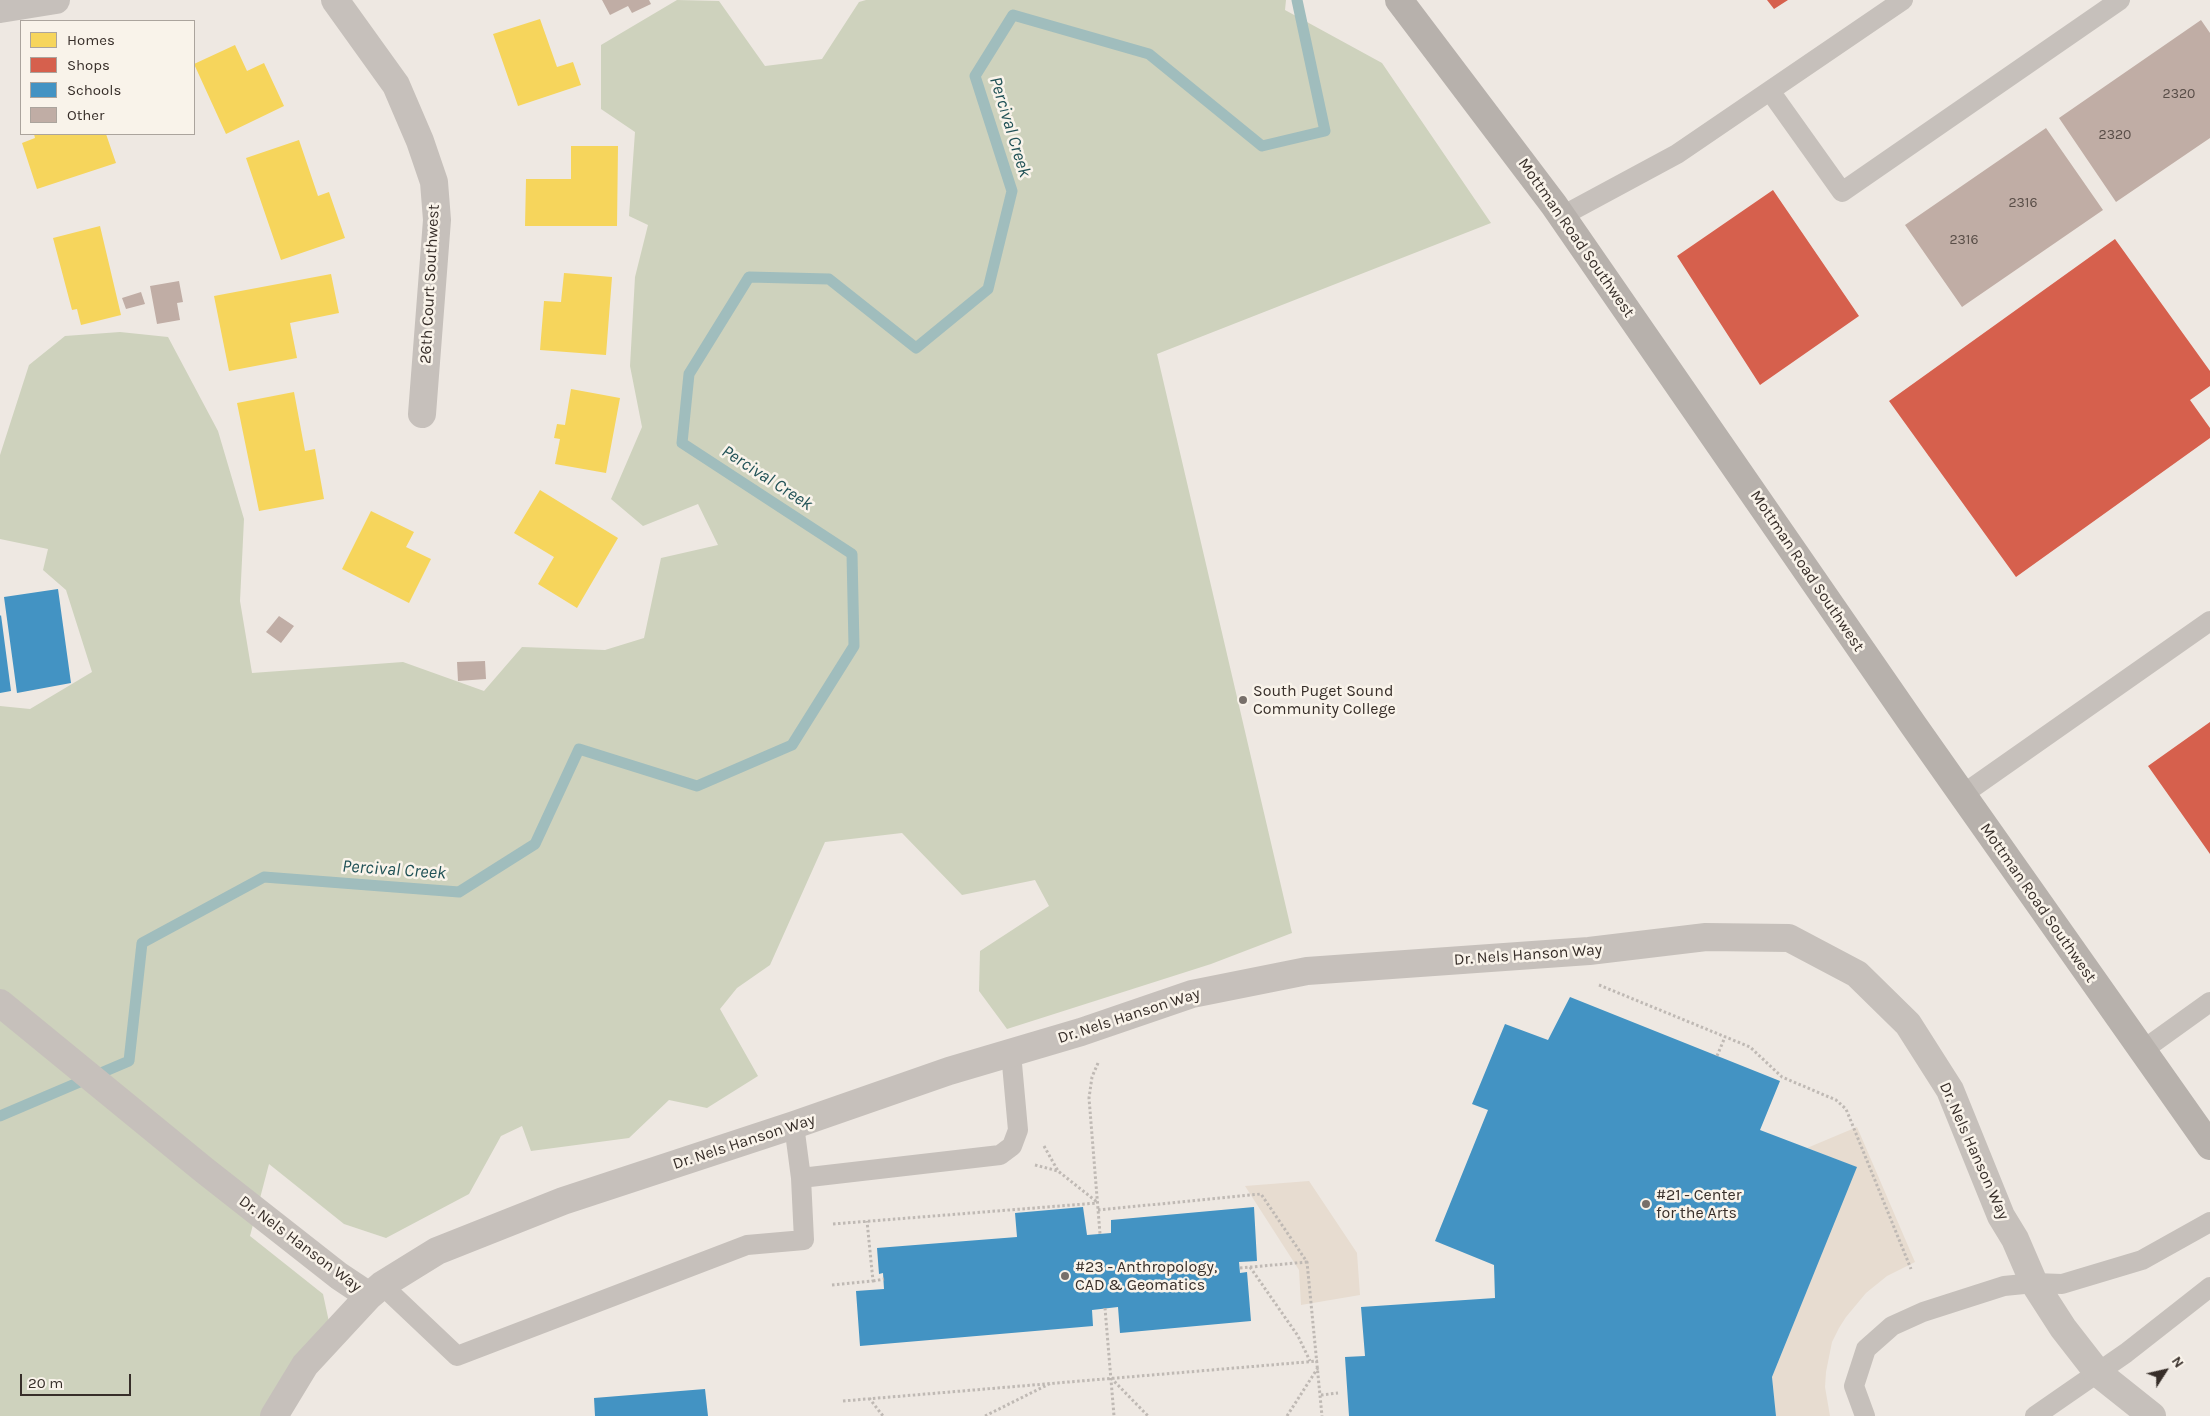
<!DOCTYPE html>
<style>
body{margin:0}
#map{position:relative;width:2210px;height:1416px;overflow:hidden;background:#eee8e2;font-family:Karla,sans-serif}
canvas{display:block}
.legend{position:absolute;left:20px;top:20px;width:175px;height:115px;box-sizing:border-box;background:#f9f3ea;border:1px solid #aba49d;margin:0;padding:6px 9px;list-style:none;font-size:15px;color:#372e29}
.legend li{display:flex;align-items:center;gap:10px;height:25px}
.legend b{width:25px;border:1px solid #aba49d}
.north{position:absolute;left:2140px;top:1346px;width:50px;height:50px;-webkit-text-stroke:4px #f9f3ea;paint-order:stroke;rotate:55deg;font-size:14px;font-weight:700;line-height:20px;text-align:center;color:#372e29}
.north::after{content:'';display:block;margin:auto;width:18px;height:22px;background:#372e29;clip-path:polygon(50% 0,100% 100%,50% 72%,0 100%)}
.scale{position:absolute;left:20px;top:1374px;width:111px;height:22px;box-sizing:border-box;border:2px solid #372e29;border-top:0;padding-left:6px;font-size:15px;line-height:18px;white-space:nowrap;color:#372e29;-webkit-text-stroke:4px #f9f3ea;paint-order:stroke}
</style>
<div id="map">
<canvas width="2210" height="1416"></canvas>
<ul class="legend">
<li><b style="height:14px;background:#f6d55c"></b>Homes</li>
<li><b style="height:14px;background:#d6604d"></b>Shops</li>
<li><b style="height:14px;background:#4393c3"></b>Schools</li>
<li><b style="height:14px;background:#c0ada5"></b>Other</li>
</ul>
<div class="north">N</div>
<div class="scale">20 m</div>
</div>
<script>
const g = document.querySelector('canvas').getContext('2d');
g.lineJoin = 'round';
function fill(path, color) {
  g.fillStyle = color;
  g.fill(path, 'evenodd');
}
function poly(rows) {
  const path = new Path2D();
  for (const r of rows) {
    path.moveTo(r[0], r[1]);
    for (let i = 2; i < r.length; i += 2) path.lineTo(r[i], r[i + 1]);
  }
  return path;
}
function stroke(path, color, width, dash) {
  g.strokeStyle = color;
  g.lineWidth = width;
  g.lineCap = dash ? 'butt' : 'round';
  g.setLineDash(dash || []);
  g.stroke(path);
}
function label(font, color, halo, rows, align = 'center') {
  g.font = font + ' Karla,sans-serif';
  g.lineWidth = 5;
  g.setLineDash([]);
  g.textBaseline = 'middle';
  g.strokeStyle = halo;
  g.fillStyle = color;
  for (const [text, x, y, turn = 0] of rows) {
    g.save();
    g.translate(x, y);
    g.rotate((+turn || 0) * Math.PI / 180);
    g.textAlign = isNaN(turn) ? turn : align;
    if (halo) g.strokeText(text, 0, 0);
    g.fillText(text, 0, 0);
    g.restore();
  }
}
const green = poly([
 [677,0,719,1,765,66,822,59,859,2,866,0,1286,0,1285,10,1382,63,1491,223,1157,354,1292,933,1211,964,1007,1029,979,991,980,951,1049,906,1035,880,962,895,902,833,825,842,770,965,737,988,720,1009,758,1076,707,1108,669,1100,629,1138,531,1151,522,1126,501,1136,469,1194,386,1238,344,1224,269,1164,250,1236,323,1294,332,1336,274,1416,0,1416,0,706,30,709,92,672,66,590,43,570,48,549,0,539,0,455,29,365,65,336,120,332,168,337,218,431,244,519,240,601,252,673,403,662,484,691,522,647,605,650,644,638,661,558,718,545,698,504,643,526,611,499,642,427,630,366,635,277,648,225,629,216,635,132,601,109,601,45]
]);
const plaza = poly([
 [1857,1127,1915,1262,1887,1276,1866,1293,1846,1317,1839,1328,1832,1342,1826,1372,1825,1387,1830,1416,1776,1416,1772,1377,1856,1167,1807,1148],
 [1309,1181,1357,1253,1360,1295,1301,1305,1299,1270,1245,1186]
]);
const homes = poly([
 [540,19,557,67,573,62,581,85,518,106,493,34],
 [235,45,247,71,264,63,284,106,226,134,194,64],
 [34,134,106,134,116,163,37,189,22,143,35,138],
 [299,140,318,196,329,192,345,238,281,260,246,158],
 [571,146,618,146,617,226,525,226,526,179,571,179],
 [100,226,121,315,81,325,77,309,72,310,53,238],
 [564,273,612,277,606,355,540,350,544,301,561,302],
 [331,274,339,313,290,323,297,358,229,371,214,296],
 [571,389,620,398,606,473,555,464,560,439,554,438,557,424,565,425],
 [294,392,305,451,315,449,324,499,259,511,237,403],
 [540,490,618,538,577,608,538,584,554,557,514,533],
 [371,511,414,532,406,547,431,559,409,603,342,569]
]);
const shops = poly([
 [1767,0,1788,0,1774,9],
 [1773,190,1859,316,1760,385,1677,256],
 [2115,239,2210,371,2210,386,2190,400,2210,428,2210,438,2016,577,1889,401],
 [2210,722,2210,854,2148,766]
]);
const schools = poly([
 [58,589,71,683,17,693,4,597],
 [1,615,11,691,0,693,0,616],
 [1570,997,1780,1081,1760,1130,1857,1167,1772,1377,1776,1416,1349,1416,1345,1357,1365,1356,1361,1307,1495,1298,1494,1265,1435,1241,1488,1110,1472,1104,1505,1024,1548,1040],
 [1083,1207,1087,1235,1111,1233,1111,1220,1254,1207,1257,1261,1239,1262,1240,1273,1247,1272,1251,1321,1120,1333,1118,1307,1092,1310,1093,1326,860,1346,856,1291,884,1289,883,1273,879,1274,877,1248,1017,1237,1015,1213],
 [705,1389,708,1416,595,1416,594,1398]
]);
const stream = poly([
 [0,1116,129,1061,142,943,264,877,459,892,535,844,579,749,697,786,792,745,854,646,852,554,682,443,689,374,749,277,829,279,916,348,988,289,1012,191,975,76,1013,15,1149,54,1262,146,1325,131,1297,0]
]);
const building = poly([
 [602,0,649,0,651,4,632,13,628,6,610,15],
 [2201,20,2210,33,2210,138,2116,202,2059,118],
 [2046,128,2103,210,1962,307,1905,225],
 [179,281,183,302,177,303,180,320,157,324,150,286],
 [141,292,145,304,126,309,122,298],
 [279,616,294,626,281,643,266,632],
 [485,661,486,679,458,681,457,662]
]);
const path = poly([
 [1599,985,1750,1047,1782,1077,1836,1100,1846,1109,1911,1269],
 [1717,1056,1725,1037],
 [1098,1063,1092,1077,1089,1098,1100,1234],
 [1044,1146,1058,1171],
 [1035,1165,1058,1171,1097,1202],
 [1098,1210,1261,1194,1307,1262,1322,1416],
 [833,1224,1097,1203],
 [1250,1267,1298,1336,1310,1361],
 [1240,1268,1307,1262],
 [873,1281,884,1279],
 [832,1285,873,1281,867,1221],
 [1105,1308,1114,1416],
 [1111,1378,1148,1416],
 [1321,1395,1338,1393],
 [869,1398,883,1416],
 [843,1401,1318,1361],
 [985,1416,1051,1383],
 [1287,1416,1319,1366]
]);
const lane = poly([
 [1770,91,1842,192,2120,0],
 [1562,216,1677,154,1903,0],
 [1962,795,2210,621],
 [2143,1050,2210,1002],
 [801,1178,1000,1155,1012,1146,1018,1130,1011,1053],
 [382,1285,457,1356,747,1245,804,1240,801,1178,794,1125],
 [1865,1416,1854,1386,1866,1349,1892,1326,1923,1312,2004,1286,2034,1283,2062,1284,2142,1260,2210,1222],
 [2035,1416,2126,1353,2210,1287]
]);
const street = poly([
 [335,0,396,85,420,141,434,182,437,220,422,414],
 [0,9,56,0],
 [0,1003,204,1170,339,1276,369,1296],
 [274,1416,305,1365,369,1296,382,1285,437,1251,563,1201,794,1125,949,1071,1081,1032,1192,994,1307,971,1589,951,1706,937,1789,938,1857,974,1908,1024,1950,1090,2001,1216,2015,1239,2034,1283,2063,1328,2098,1373,2152,1416]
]);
const secondary = poly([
 [1399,0,1554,205,1914,726,2210,1146]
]);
const markers = [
 [1243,700,5,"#776f6a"],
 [1646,1204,5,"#776f6a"],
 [1065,1276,5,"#776f6a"]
];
const numberNames = [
 ["2320",2179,94],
 ["2320",2115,135],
 ["2316",2023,203],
 ["2316",1964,240]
];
const streetNames = [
 ["Mottman Road Southwest",1576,238,55],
 ["26th Court Southwest",430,284,-87],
 ["Mottman Road Southwest",1807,571,56],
 ["Mottman Road Southwest",2038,903,55],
 ["Dr. Nels Hanson Way",1528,955,-4],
 ["Dr. Nels Hanson Way",1129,1016,-18],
 ["Dr. Nels Hanson Way",744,1142,-18],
 ["Dr. Nels Hanson Way",1974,1151,66],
 ["Dr. Nels Hanson Way",300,1244,37]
];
const poiNames = [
 ["South Puget Sound",1253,691],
 ["Community College",1253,709],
 ["#21 - Center",1656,1195],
 ["for the Arts",1656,1213],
 ["#23 - Anthropology,",1075,1267],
 ["CAD & Geomatics",1075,1285]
];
const waterNames = [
 ["Percival Creek",1010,127,73],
 ["Percival Creek",767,478,33],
 ["Percival Creek",394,870,4]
];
fill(green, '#ced2bd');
fill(plaza, '#e7dcd0');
fill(homes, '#f6d55c');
fill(shops, '#d6604d');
fill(schools, '#4393c3');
stroke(stream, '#a0bdbd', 11);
fill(building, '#c0ada5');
stroke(path, '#bfb9b4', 3, [2.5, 2.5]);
stroke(lane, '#c6c0bb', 20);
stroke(street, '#c6c0bb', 28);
stroke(secondary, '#b7b1ac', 28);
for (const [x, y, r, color] of markers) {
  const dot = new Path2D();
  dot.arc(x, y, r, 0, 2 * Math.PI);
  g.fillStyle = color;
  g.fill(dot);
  stroke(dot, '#f9f3ea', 2);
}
label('14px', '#594e48', null, numberNames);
label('16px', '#372e29', '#f9f3ea', streetNames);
label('16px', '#372e29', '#f9f3ea', poiNames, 'left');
label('italic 18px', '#215257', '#f9f3ea', waterNames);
</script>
